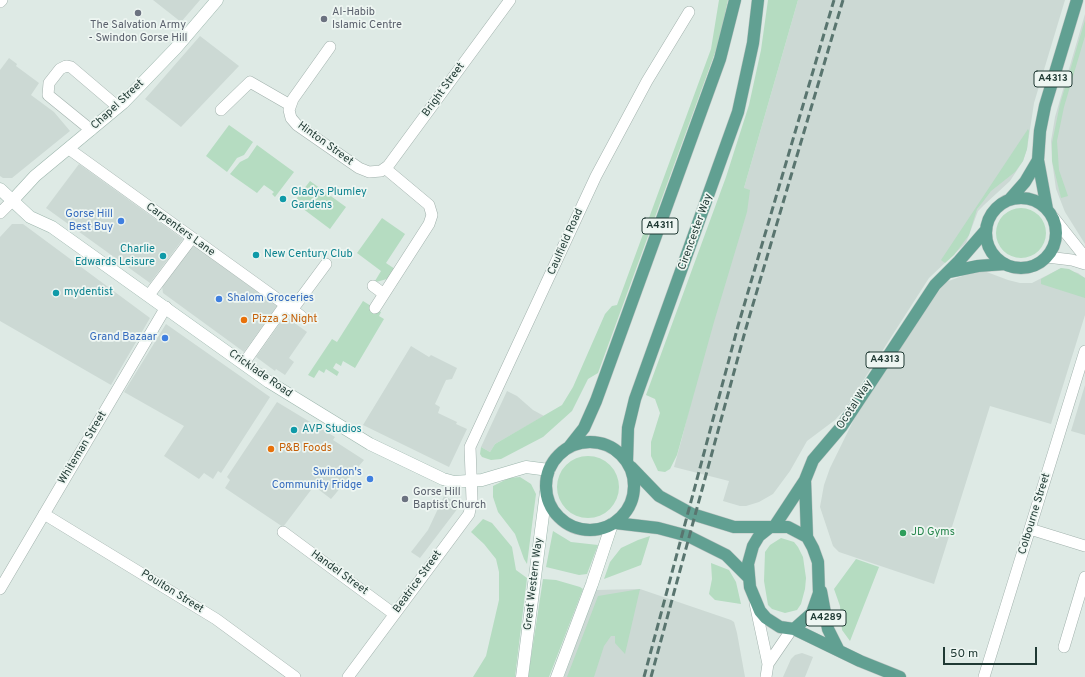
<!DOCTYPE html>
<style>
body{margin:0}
#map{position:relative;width:1085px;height:677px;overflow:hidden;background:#deeae5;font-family:Overpass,sans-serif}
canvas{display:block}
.scale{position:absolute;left:943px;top:647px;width:94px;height:18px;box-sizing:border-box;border:2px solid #1f3933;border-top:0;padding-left:5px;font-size:12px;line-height:14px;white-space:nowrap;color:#1f3933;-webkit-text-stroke:3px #eef6f2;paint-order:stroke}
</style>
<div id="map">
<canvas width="1085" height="677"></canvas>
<div class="scale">50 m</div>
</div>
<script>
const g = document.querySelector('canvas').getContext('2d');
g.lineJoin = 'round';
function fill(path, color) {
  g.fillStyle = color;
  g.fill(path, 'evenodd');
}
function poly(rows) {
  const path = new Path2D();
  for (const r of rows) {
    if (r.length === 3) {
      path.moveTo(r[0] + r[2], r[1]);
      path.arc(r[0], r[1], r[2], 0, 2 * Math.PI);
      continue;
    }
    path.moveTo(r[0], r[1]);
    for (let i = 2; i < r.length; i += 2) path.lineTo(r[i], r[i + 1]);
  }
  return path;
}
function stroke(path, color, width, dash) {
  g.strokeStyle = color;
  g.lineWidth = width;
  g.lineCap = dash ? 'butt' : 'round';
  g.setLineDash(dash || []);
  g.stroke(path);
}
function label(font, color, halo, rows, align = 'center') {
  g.font = font + ' Overpass,sans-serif';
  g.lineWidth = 3.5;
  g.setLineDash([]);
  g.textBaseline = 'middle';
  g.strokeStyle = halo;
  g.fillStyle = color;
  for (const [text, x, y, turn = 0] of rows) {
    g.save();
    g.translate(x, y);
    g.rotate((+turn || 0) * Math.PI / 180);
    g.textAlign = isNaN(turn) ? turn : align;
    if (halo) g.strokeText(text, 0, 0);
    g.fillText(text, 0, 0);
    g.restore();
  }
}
const built = poly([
 [153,0,200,0,181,22],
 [798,0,1065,0,1034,103,1027,149,1023,161,1010,181,984,205,978,211,966,243,929,278,845,409,835,420,807,441,790,471,773,494,759,502,746,506,740,506,723,501,729,481,674,467,682,438,744,188],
 [1085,14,1085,244,1065,212,1056,189,1052,161,1051,141,1055,117],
 [200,36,239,66,181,127,145,99],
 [9,58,17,64,16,66,39,83,31,95,54,112,70,131,12,178,3,178,0,176,0,70],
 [79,164,183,239,150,283,46,208],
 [12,224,23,224,150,318,111,385,0,321,0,237],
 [193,244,277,306,244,352,163,293,162,286],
 [1061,268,1078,273,1085,278,1085,315,1051,424,990,406,934,584,839,552,833,546,820,507,824,485,830,468,859,409,938,292,946,282,973,272,984,271,1008,280,1020,283,1032,283],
 [285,316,307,332,289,358,294,362,285,375,276,369,275,371,256,357],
 [166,324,270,397,221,473,218,471,213,479,204,473,199,479,164,456,184,426,124,392],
 [411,346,429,357,431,355,457,368,452,379,446,380,435,404,440,407,438,413,457,422,456,424,467,429,449,467,363,425],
 [1085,385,1085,435,1071,431],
 [507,391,517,396,533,410,544,416,495,444,490,452,481,447],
 [277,402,335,437,333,440,364,460,331,499,314,486,283,527,225,488,230,480,227,477],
 [444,496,456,502,458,508,420,558,411,552,428,530],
 [640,589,731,620,734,622,737,633,745,677,564,677,596,590],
 [802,653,813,657,805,677,783,677,791,659,795,655]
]);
const green = poly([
 [719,0,728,0,720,39,598,373,588,379,572,411,543,437,501,459,491,460,482,457,480,454,481,447,490,452,495,444,562,405,573,387,605,314,612,306,617,305,711,49],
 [768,0,798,0,744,188,750,190,747,212,714,322,677,455,670,469,665,472,658,471,651,456,651,442,660,413,655,399,646,395,726,177,749,105,761,50],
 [1085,20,1085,36,1064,107,1057,141,1059,170,1068,196,1061,198,1052,161,1052,143,1060,104],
 [229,125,253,142,244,155,237,158,227,172,206,156],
 [1028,129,1029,131,1027,149,1023,161,1015,172,991,191,982,203,977,209,969,235,954,255,945,263,941,260],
 [257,145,294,172,275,197,272,194,274,192,264,185,257,193,230,174,240,162,248,158],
 [310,181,346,207,330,229,294,202],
 [1021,233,25],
 [382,218,405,234,386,263,395,269,387,279,376,282,375,281,381,271,357,253],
 [1061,268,1069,269,1085,278,1085,298,1041,284,1041,279],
 [363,301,381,312,379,316,384,319,355,368,343,361,341,366,336,363,333,368,339,372,337,376,326,369,324,373,319,370,314,378,308,375,332,339,337,342],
 [588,487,31],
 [520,477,531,484,536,494,527,564,524,559,515,534,498,512,493,497,493,486,509,478],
 [483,519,492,523,512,547,516,570,527,578,515,677,473,677,486,656,499,600,499,572,496,559,484,544,471,532],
 [553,531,571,542,598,545,587,574,579,575,546,567],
 [650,536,641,565,604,579,610,562,621,548,638,540],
 [781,538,794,542,798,547,803,557,806,578,805,589,801,604,797,610,785,613,772,609,768,605,764,581,765,552,770,545],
 [856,559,879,567,850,641,842,630,840,606,834,589],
 [711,563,729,570,736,582,741,604,715,600,709,594,712,579],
 [543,579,556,580,580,587,583,589,549,677,528,677],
 [640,589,625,654,615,643,615,636,611,636,604,646,594,677,567,677,598,596]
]);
const street = poly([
 [0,2,2,0],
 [330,47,293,99,289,110,291,118,297,125,359,168,369,172,381,171,388,166,510,0],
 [221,110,250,82,290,105],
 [91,130,48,95,49,83,60,69,66,66,71,67,118,107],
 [69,149,301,316],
 [0,213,12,201],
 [1053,217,1085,257],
 [1047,257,1072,260,1085,264],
 [373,286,384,294],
 [149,295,192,238],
 [375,308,429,224,432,215,429,205,386,169],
 [292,310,326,264],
 [244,363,285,305],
 [44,514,216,619,295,677],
 [1030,529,1085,546],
 [283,532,394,614],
 [0,589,166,307],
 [755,603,768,664,766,677],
 [1064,647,1085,577],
 [768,664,792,629],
 [348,677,469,514,472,500,470,447,596,176,647,81,689,12],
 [984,677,1085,351]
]);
const secondary = poly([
 [0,189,30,217,52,227,269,382,370,444,443,479,454,482,482,480,526,467,549,470],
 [12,201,35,176,123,103,176,48,217,0],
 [522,677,546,492],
 [557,677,592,584,612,524]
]);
const primary = poly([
 [1021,233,35],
 [1010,199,1025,182,1038,160],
 [1047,209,1038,160,1040,131,1045,106,1077,0],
 [949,272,978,266,1005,264],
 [590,486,44],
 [569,447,584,428,596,401,720,59,735,0],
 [627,461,628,428,635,399,738,112,753,43,758,0],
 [631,467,659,496,692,514,734,527,788,527,807,537,813,548,818,562,819,593,812,613,794,629,780,627,766,618,760,611,750,587,748,564,753,546,759,536,769,528],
 [805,480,807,537],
 [615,523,658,528,688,536,726,555,749,578],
 [774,527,805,480,813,460,842,426,935,285,959,261,986,230],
 [821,591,828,629,838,649],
 [794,629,860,661,900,677]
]);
const rail = poly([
 [644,677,738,326,834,0],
 [651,677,746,328,843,0]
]);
const markers = [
 [138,13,4,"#6b7280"],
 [324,19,4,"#6b7280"],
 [283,199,4,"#0f9aa8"],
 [121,221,4,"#3f7fe0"],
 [256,255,4,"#0f9aa8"],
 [163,256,4,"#0f9aa8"],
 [56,293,4,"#0f9aa8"],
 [219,299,4,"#3f7fe0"],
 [244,320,4,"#e8710a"],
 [165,338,4,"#3f7fe0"],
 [294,430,4,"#0f9aa8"],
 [271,449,4,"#e8710a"],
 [370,479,4,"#3f7fe0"],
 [405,499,4,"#6b7280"],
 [903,533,4,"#2e9e5b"]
];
const shields = [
 [1053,79,38],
 [660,226,36],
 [885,360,38],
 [826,618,40]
];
const shieldNames = [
 ["A4313",1053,79],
 ["A4311",660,226],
 ["A4313",885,360],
 ["A4289",826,618]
];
const worshipNames = [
 ["Al-Habib",332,13],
 ["Islamic Centre",332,26],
 ["The Salvation Army",138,26,"center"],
 ["- Swindon Gorse Hill",138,39,"center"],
 ["Gorse Hill",413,493],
 ["Baptist Church",413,506]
];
const streetNames = [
 ["Bright Street",444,90,-54],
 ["Chapel Street",118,105,-43],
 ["Hinton Street",325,144,36],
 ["Carpenters Lane",180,230,36],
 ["Cirencester Way",696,232,-70],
 ["Caulfield Road",566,242,-66],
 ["Cricklade Road",260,374,35],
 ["Ocotal Way",855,405,-57],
 ["Whiteman Street",83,448,-59],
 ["Colbourne Street",1035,514,-73],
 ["Handel Street",339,573,36],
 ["Beatrice Street",418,582,-54],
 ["Great Western Way",534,584,-83],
 ["Poulton Street",172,592,32]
];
const cultureNames = [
 ["Gladys Plumley",291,193],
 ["Gardens",291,206],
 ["Charlie",155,250,"right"],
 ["Edwards Leisure",155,263,"right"],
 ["New Century Club",264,255],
 ["mydentist",64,293],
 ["AVP Studios",302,430]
];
const shopNames = [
 ["Gorse Hill",113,215],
 ["Best Buy",113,228],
 ["Shalom Groceries",227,299,"left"],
 ["Grand Bazaar",157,338],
 ["Swindon's",362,473],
 ["Community Fridge",362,486]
];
const foodNames = [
 ["Pizza 2 Night",252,320],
 ["P&B Foods",279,449]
];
const leisureNames = [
 ["JD Gyms",911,533]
];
fill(built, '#ccd9d4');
fill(green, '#b5dcc1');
stroke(street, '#a1b1ac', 12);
stroke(secondary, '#9db6ad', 13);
stroke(primary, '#bcc4c2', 13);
stroke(street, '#fff', 11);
stroke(secondary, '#fff', 12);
stroke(primary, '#61a092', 12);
stroke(rail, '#59756f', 3, [8, 4]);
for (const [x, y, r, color] of markers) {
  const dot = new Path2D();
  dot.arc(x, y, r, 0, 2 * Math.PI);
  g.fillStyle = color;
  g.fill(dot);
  stroke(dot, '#eef6f2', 1.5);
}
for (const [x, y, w] of shields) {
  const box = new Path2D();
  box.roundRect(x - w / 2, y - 8, w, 16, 3);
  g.fillStyle = '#eef6f2';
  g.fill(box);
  stroke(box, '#1f3933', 1);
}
label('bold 10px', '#1f3933', null, shieldNames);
label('11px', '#5b616d', '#eef6f2', worshipNames, 'left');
label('11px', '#1f3933', '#eef6f2', streetNames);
label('11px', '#0d838f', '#eef6f2', cultureNames, 'left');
label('11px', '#366cbe', '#eef6f2', shopNames, 'right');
label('11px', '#c56008', '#eef6f2', foodNames, 'left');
label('11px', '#27864d', '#eef6f2', leisureNames, 'left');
</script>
